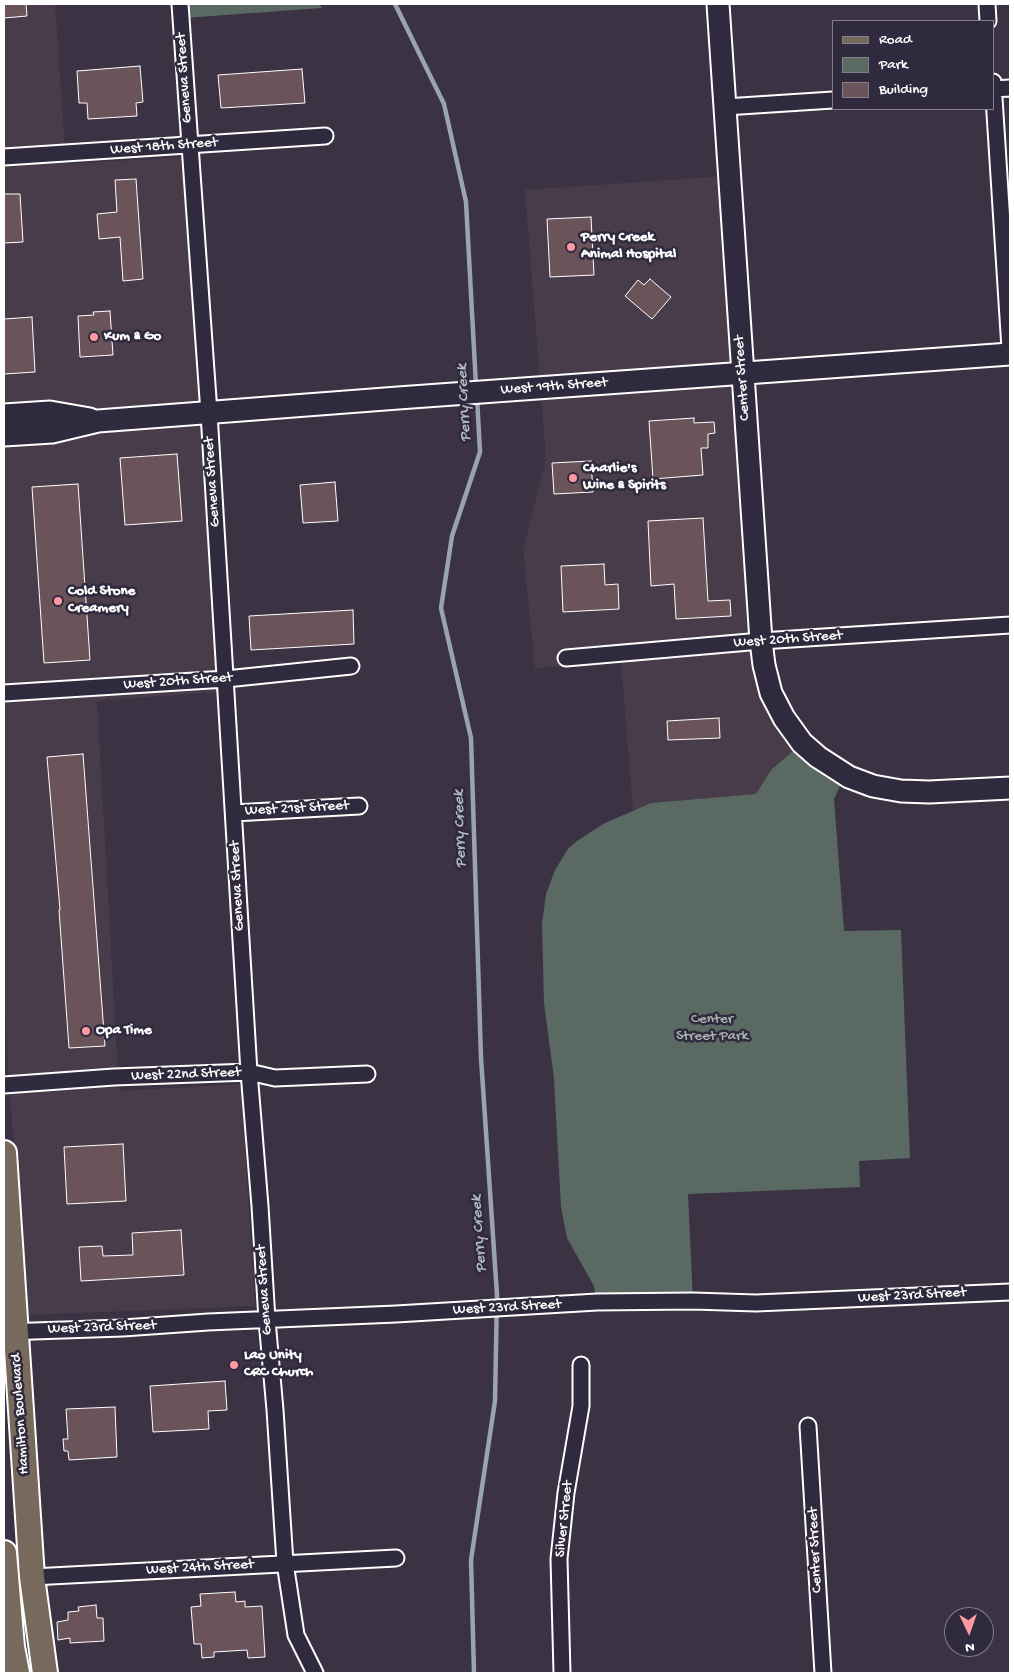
<!DOCTYPE html>
<style>
body{margin:0}
#map{position:relative;width:1014px;height:1677px;overflow:hidden;background:#3b3243;font-family:"Gochi Hand",sans-serif}
canvas{display:block}
.frame{position:absolute;inset:0;border:5px solid #fff;pointer-events:none}
.legend{position:absolute;left:832px;top:20px;width:162px;height:90px;box-sizing:border-box;background:#2f2a3d;border:1px solid #827f8b;margin:0;padding:6px 9px;list-style:none;font-size:15px;color:#fff}
.legend li{display:flex;align-items:center;gap:10px;height:25px}
.legend b{width:25px;border:1px solid #827f8b}
.north{position:absolute;left:944px;top:1607px;width:50px;height:50px;box-sizing:border-box;background:#2f2a3d;border:1px solid #827f8b;border-radius:50%;rotate:177deg;font-size:14px;font-weight:700;line-height:20px;text-align:center;color:#fff}
.north::after{content:'';display:block;margin:auto;width:18px;height:22px;background:#ff9aa2;clip-path:polygon(50% 0,100% 100%,50% 72%,0 100%)}
</style>
<div id="map">
<canvas width="1014" height="1677"></canvas>
<div class="frame"></div>
<ul class="legend">
<li><b style="height:6px;background:#77695c"></b>Road</li>
<li><b style="height:14px;background:#5a6a62"></b>Park</li>
<li><b style="height:14px;background:#6a545a"></b>Building</li>
</ul>
<div class="north">N</div>
</div>
<script>
const g = document.querySelector('canvas').getContext('2d');
g.lineJoin = 'round';
function fill(path, color) {
  g.fillStyle = color;
  g.fill(path, 'evenodd');
}
function poly(rows) {
  const path = new Path2D();
  for (const r of rows) {
    path.moveTo(r[0], r[1]);
    for (let i = 2; i < r.length; i += 2) path.lineTo(r[i], r[i + 1]);
  }
  return path;
}
function stroke(path, color, width, dash) {
  g.strokeStyle = color;
  g.lineWidth = width;
  g.lineCap = dash ? 'butt' : 'round';
  g.setLineDash(dash || []);
  g.stroke(path);
}
function label(font, color, halo, rows, align = 'center') {
  g.font = font + ' "Gochi Hand",sans-serif';
  g.lineWidth = 5;
  g.setLineDash([]);
  g.textBaseline = 'middle';
  g.strokeStyle = halo;
  g.fillStyle = color;
  for (const [text, x, y, turn = 0] of rows) {
    g.save();
    g.translate(x, y);
    g.rotate((+turn || 0) * Math.PI / 180);
    g.textAlign = isNaN(turn) ? turn : align;
    if (halo) g.strokeText(text, 0, 0);
    g.fillText(text, 0, 0);
    g.restore();
  }
}
const built = poly([
 [4,4,55,4,66,164,184,157,217,692,97,701,119,1091,241,1084,255,1306,28,1315,10,1097,4,994],
 [740,175,754,651,762,699,779,728,794,750,771,770,756,794,651,803,633,811,621,662,535,668,523,550,546,458,525,190]
]);
const green = poly([
 [183,4,319,4,322,8,184,18],
 [794,750,825,777,840,786,834,799,844,931,901,930,910,1158,859,1161,860,1187,688,1194,693,1301,597,1302,594,1286,567,1238,561,1207,554,1079,544,1003,542,924,546,894,555,870,568,849,577,841,603,824,651,803,756,794,771,770]
]);
const stream = poly([
 [395,4,444,104,466,202,476,386],
 [474,1673,471,1560,495,1401,497,1295,481,1058,471,738,441,608,452,536,480,452,477,398]
]);
const building = poly([
 [4,4,26,4,27,16,4,18,4,4],
 [140,66,143,102,136,103,137,116,88,119,87,103,79,103,77,71,140,66],
 [302,69,305,103,221,108,218,75,302,69],
 [136,179,143,279,123,281,120,237,99,239,97,214,117,212,115,180,136,179],
 [4,194,20,194,23,242,4,243,4,194],
 [591,217,594,275,550,277,547,219,591,217],
 [650,279,671,297,652,319,625,296,638,280,644,285,650,279],
 [110,311,113,355,80,357,78,316,94,315,93,312,110,311],
 [32,317,35,372,4,374,4,319,32,317],
 [694,418,694,423,714,422,715,433,708,434,708,448,701,448,703,475,653,479,649,421,694,418],
 [177,454,182,521,125,525,120,458,177,454],
 [591,461,593,492,554,494,552,463,591,461],
 [335,482,338,521,303,523,300,485,335,482],
 [78,484,90,660,44,663,32,487,78,484],
 [703,518,708,601,730,600,731,616,676,619,674,584,651,586,648,521,703,518],
 [604,564,605,585,618,584,619,609,563,612,561,566,604,564],
 [353,610,354,644,251,650,249,616,353,610],
 [719,718,720,738,668,740,667,721,719,718],
 [83,754,105,1046,69,1048,59,910,60,910,47,757,83,754],
 [123,1144,126,1201,67,1204,64,1147,123,1144],
 [181,1230,184,1275,81,1281,79,1247,102,1246,103,1256,133,1255,132,1233,181,1230],
 [225,1381,227,1410,208,1411,209,1429,153,1432,150,1386,225,1381],
 [115,1407,117,1457,69,1460,68,1451,64,1451,63,1439,68,1439,66,1409,115,1407],
 [235,1592,236,1602,245,1601,245,1607,262,1606,265,1657,248,1658,247,1650,214,1652,214,1657,202,1658,201,1644,194,1644,191,1607,201,1606,200,1594,235,1592],
 [96,1605,97,1618,103,1618,104,1641,70,1643,70,1638,58,1640,57,1622,68,1620,68,1612,79,1611,78,1607,96,1605]
]);
const street = poly([
 [180,4,209,413,249,1072,260,1206,267,1320,275,1410,285,1563,296,1635,315,1673],
 [987,4,988,21],
 [993,82,1010,349],
 [993,89,1010,88],
 [725,107,833,100],
 [4,157,325,136],
 [566,658,761,641,1010,625],
 [4,693,226,679,351,666],
 [234,813,359,806],
 [4,1085,114,1077,249,1072,275,1078,367,1074],
 [4,1332,123,1328,208,1322,396,1314,597,1302,693,1301,756,1303,1010,1292],
 [808,1426,823,1673],
 [32,1577,396,1558],
 [562,1673,559,1559,566,1493,581,1406,581,1365]
]);
const secondary = poly([
 [718,4,761,641,764,665,771,693,784,718,802,743,818,757,849,777,873,786,901,791,929,792,1010,788],
 [4,415,50,412,90,419],
 [4,435,52,432,98,421,398,398,1010,354]
]);
const primary = poly([
 [4,1153,32,1577,45,1673],
 [4,1553,12,1647,17,1673]
]);
const markers = [
 [571,247,5,"#ff9aa2"],
 [94,337,5,"#ff9aa2"],
 [573,478,5,"#ff9aa2"],
 [58,601,5,"#ff9aa2"],
 [86,1031,5,"#ff9aa2"],
 [234,1365,5,"#ff9aa2"]
];
const streetNames = [
 ["Geneva Street",185,78,-94],
 ["West 18th Street",164,147,-4],
 ["Center Street",743,378,-94],
 ["West 19th Street",554,387,-4],
 ["Geneva Street",213,482,-94],
 ["West 20th Street",788,640,-4],
 ["West 20th Street",178,682,-4],
 ["West 21st Street",297,809,-3],
 ["Geneva Street",238,886,-93],
 ["West 22nd Street",186,1075,-2],
 ["Geneva Street",265,1290,-94],
 ["West 23rd Street",912,1296,-3],
 ["West 23rd Street",507,1308,-3],
 ["West 23rd Street",102,1328,-2],
 ["Hamilton Boulevard",21,1414,-94],
 ["Silver Street",565,1519,-84],
 ["Center Street",816,1550,-93],
 ["West 24th Street",200,1568,-3]
];
const poiNames = [
 ["Perry Creek",581,238],
 ["Animal Hospital",581,255],
 ["Kum & Go",104,337],
 ["Charlie's",583,469],
 ["Wine & Spirits",583,486],
 ["Cold Stone",68,592],
 ["Creamery",68,609],
 ["Opa Time",96,1031],
 ["Lao Unity",244,1356],
 ["CRC Church",244,1373]
];
const parkNames = [
 ["Center",712,1020],
 ["Street Park",712,1037]
];
const waterNames = [
 ["Perry Creek",465,403,-93],
 ["Perry Creek",461,829,-92],
 ["Perry Creek",480,1234,-94]
];
fill(built, '#493c4a');
fill(green, '#5a6a62');
stroke(stream, '#9aa3b3', 4.5);
fill(building, '#6a545a');
stroke(building, '#fff', 1);
stroke(street, '#fff', 19);
stroke(secondary, '#fff', 25);
stroke(primary, '#fff', 28);
stroke(street, '#2f2a3d', 15);
stroke(secondary, '#2f2a3d', 21);
stroke(primary, '#77695c', 24);
for (const [x, y, r, color] of markers) {
  const dot = new Path2D();
  dot.arc(x, y, r, 0, 2 * Math.PI);
  g.fillStyle = color;
  g.fill(dot);
  stroke(dot, '#2f2a3d', 2);
}
label('15px', '#fff', '#2f2a3d', streetNames);
label('bold 15px', '#fff', '#2f2a3d', poiNames, 'left');
label('15px', '#acb4b0', '#2f2a3d', parkNames);
label('italic 16px', '#b3bac6', '#2f2a3d', waterNames);
</script>
